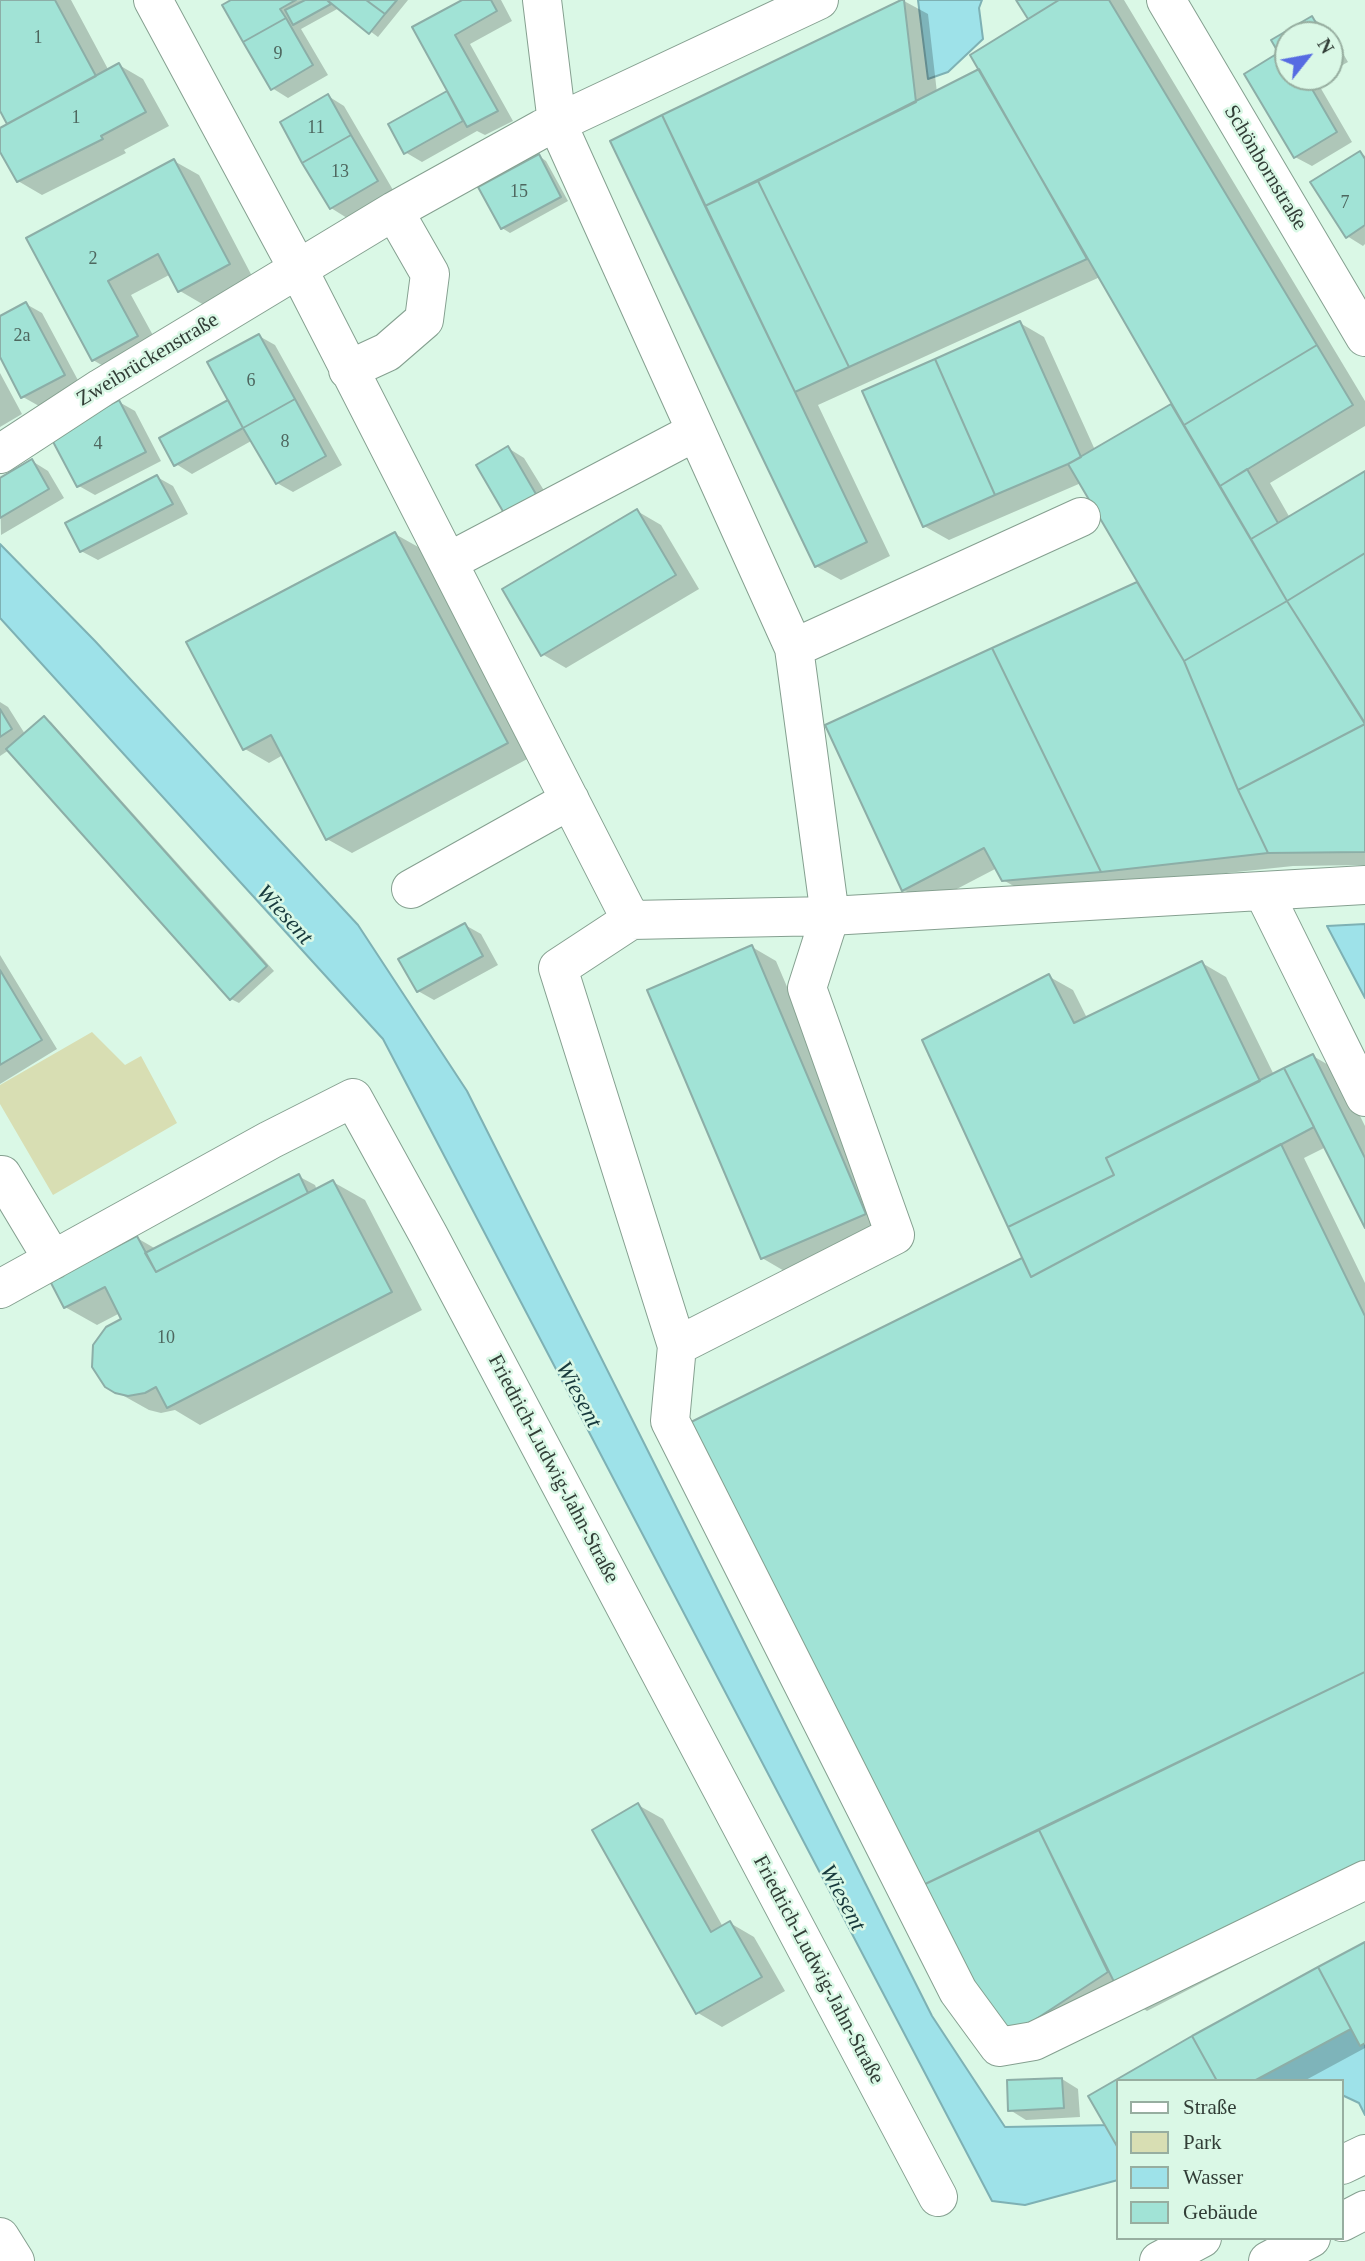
<!DOCTYPE html>
<meta charset="utf-8">
<style>
body{margin:0}
#map{position:relative;width:1365px;height:2261px;overflow:hidden;background:#daf8e6;font-family:"Times New Roman",serif}
canvas{display:block}
.legend{position:absolute;left:1116px;top:2079px;width:228px;height:161px;box-sizing:border-box;background:#daf8e6;border:2px solid #97aea0;margin:0;padding:9px 12px;list-style:none;font-size:21px;color:#323e37}
.legend li{display:flex;align-items:center;gap:14px;height:35px}
.legend b{width:35px;border:2px solid #97aea0}
.north{position:absolute;left:1274px;top:21px;width:70px;height:70px;box-sizing:border-box;background:#daf8e6;border:2px solid #97aea0;border-radius:50%;rotate:59deg;font-size:19px;font-weight:700;line-height:28px;text-align:center;color:#323e37}
.north::after{content:'';display:block;margin:auto;width:24px;height:32px;background:#566be2;clip-path:polygon(50% 0,100% 100%,50% 72%,0 100%)}
</style>
<div id="map">
<canvas width="1365" height="2261"></canvas>
<ul class="legend">
<li><b style="height:9px;background:#fff"></b>Straße</li>
<li><b style="height:19px;background:#d8deb3"></b>Park</li>
<li><b style="height:19px;background:#9ee2e9"></b>Wasser</li>
<li><b style="height:19px;background:#a1e3d6"></b>Gebäude</li>
</ul>
<div class="north">N</div>
</div>
<script>
const g = document.querySelector('canvas').getContext('2d');
g.lineJoin = 'round';
function fill(path, color) {
  g.fillStyle = color;
  g.fill(path, 'evenodd');
}
function poly(rows) {
  const path = new Path2D();
  for (const r of rows) {
    path.moveTo(r[0], r[1]);
    for (let i = 2; i < r.length; i += 2) path.lineTo(r[i], r[i + 1]);
  }
  return path;
}
function stroke(path, color, width, dash) {
  g.strokeStyle = color;
  g.lineWidth = width;
  g.lineCap = dash ? 'butt' : 'round';
  g.setLineDash(dash || []);
  g.stroke(path);
}
function label(font, color, halo, rows, align = 'center') {
  g.font = font + ' "Times New Roman",serif';
  g.lineWidth = 5;
  g.setLineDash([]);
  g.textBaseline = 'middle';
  g.strokeStyle = halo;
  g.fillStyle = color;
  for (const [text, x, y, turn = 0] of rows) {
    g.save();
    g.translate(x, y);
    g.rotate((+turn || 0) * Math.PI / 180);
    g.textAlign = isNaN(turn) ? turn : align;
    if (halo) g.strokeText(text, 0, 0);
    g.fillText(text, 0, 0);
    g.restore();
  }
}
const green = poly([
 [92,1032,125,1065,141,1056,177,1123,53,1195,0,1104,0,1085]
]);
const water = poly([
 [918,0,982,0,979,8,983,39,948,72,928,79,918,0],
 [0,544,95,641,358,925,467,1091,932,2016,1005,2127,1112,2125,1118,2122,1118,2180,1025,2205,992,2201,383,1039,0,618,0,544],
 [1365,924,1365,998,1327,926,1365,924],
 [1339,2002,1365,2031,1365,2115,1359,2103,1342,2095,1342,2081,1194,2081,1339,2002]
]);
const shadow = poly([
 [0,0,71,0,109,71,119,65,143,79,169,126,124,150,126,153,42,195,18,181,0,148,0,130,9,125,0,108],
 [235,0,408,0,378,37,339,8,301,29,328,75,288,98,272,88],
 [466,0,501,0,512,21,470,44,513,121,485,135,477,131,422,162,405,152,390,125,449,92,415,28],
 [1018,0,1124,0,1365,401,1365,426,1270,483,1290,518,1365,473,1365,865,1293,866,1028,894,1003,880,997,868,928,904,904,890,828,726,1140,582,1081,483,949,540,924,526,1020,323,1044,337,1095,450,1174,404,1100,277,818,405,890,556,841,580,816,566,613,142,904,1,928,14,937,93,982,70,1031,19],
 [1312,18,1328,28,1348,62,1330,72,1330,35,1288,35,1288,77,1322,77,1316,80,1352,142,1312,166,1295,157,1246,75,1281,54,1274,41],
 [328,96,344,106,393,190,347,218,331,208],
 [1360,153,1365,156,1365,244,1363,246,1347,236],
 [539,156,546,161,568,201,510,233,502,228],
 [174,161,199,175,253,278,204,305,180,291,171,274,131,295,161,350,117,374,93,360,28,238],
 [26,304,42,313,80,384,39,406,23,397,0,353,0,318],
 [259,336,275,345,342,465,293,492,277,483,253,440,192,474,176,464,231,401],
 [0,373,22,414,0,427],
 [119,402,135,411,161,461,95,495,79,486],
 [508,448,524,458,556,510,526,528],
 [32,461,48,471,64,498,1,535,0,480],
 [157,477,173,486,188,514,98,560,81,551],
 [637,511,661,525,699,589,566,668,542,654],
 [395,534,420,548,531,757,352,853,327,839,283,755,269,763,245,749],
 [0,702,8,707,25,734,44,718,51,722,274,971,239,1003,231,999,9,750,0,756],
 [465,925,481,934,498,965,434,1000,418,991],
 [752,947,776,961,890,1228,786,1272,762,1258],
 [0,955,57,1049,0,1084],
 [1202,963,1226,977,1274,1075,1313,1056,1337,1070,1365,1126,1365,1224,1326,1147,1304,1158,1365,1283,1365,1899,1147,2011,1123,1997,1002,2040,683,1428,1025,1259,1048,976,1073,990,1087,1018],
 [298,1176,315,1185,317,1190,333,1182,365,1200,422,1310,200,1425,175,1410,161,1413,149,1410,106,1386,124,1320,120,1313,97,1325,65,1307,137,1238,156,1249],
 [638,1805,663,1819,723,1927,730,1923,754,1937,785,1991,722,2027,698,2013],
 [1365,1944,1365,2048,1304,2081,1119,2081],
 [1062,2079,1078,2089,1080,2117,1026,2120,1010,2110]
]);
const building = poly([
 [0,0,55,0,96,76,7,124,0,111,0,0],
 [231,0,296,0,280,9,286,18,243,42,222,5,231,0],
 [305,0,327,0,331,4,293,25,285,10,305,0],
 [327,0,366,0,385,14,369,34,327,0],
 [366,0,397,0,385,14,366,0],
 [462,0,491,0,497,11,455,35,498,111,467,127,412,27,462,0],
 [901,0,904,0,916,102,705,206,662,115,901,0],
 [1016,0,1059,0,1028,19,1016,0],
 [1059,0,1109,0,1317,345,1184,425,970,55,1059,0],
 [1312,16,1323,35,1288,35,1288,69,1271,40,1312,16],
 [286,18,313,65,271,90,243,42,286,18],
 [1278,53,1288,69,1288,77,1305,77,1337,132,1294,158,1244,74,1278,53],
 [119,63,146,112,101,136,103,139,17,182,0,152,0,128,119,63],
 [979,69,1087,259,849,367,758,181,979,69],
 [447,91,463,121,404,154,388,124,447,91],
 [328,94,351,135,302,163,280,122,328,94],
 [662,115,867,542,815,567,610,141,662,115],
 [351,135,378,181,330,209,302,163,351,135],
 [1360,151,1365,159,1365,225,1346,238,1310,182,1360,151],
 [539,154,561,197,501,229,478,187,539,154],
 [174,159,230,264,178,292,158,254,108,281,138,336,92,361,26,238,174,159],
 [758,181,849,367,795,392,705,206,758,181],
 [26,302,65,375,21,398,0,357,0,316,26,302],
 [1020,321,1081,457,1068,464,995,495,935,359,1020,321],
 [259,334,295,399,243,428,207,362,259,334],
 [1317,345,1353,405,1220,486,1184,425,1317,345],
 [935,359,995,495,923,527,862,391,935,359],
 [295,399,326,456,276,484,243,428,295,399],
 [119,400,146,452,77,487,50,436,119,400],
 [228,400,243,428,174,466,159,438,228,400],
 [1171,404,1287,601,1184,661,1068,464,1171,404],
 [508,446,540,501,508,520,476,465,508,446],
 [32,459,49,489,0,518,0,478,32,459],
 [1247,469,1278,523,1251,539,1220,486,1247,469],
 [1365,471,1365,553,1287,601,1251,539,1365,471],
 [157,475,173,504,80,552,65,523,157,475],
 [637,509,676,575,541,656,502,589,637,509],
 [395,532,508,743,326,840,271,735,243,750,186,642,395,532],
 [1365,553,1365,723,1287,601,1365,553],
 [1137,582,1184,661,1238,790,1268,853,1101,872,992,648,1137,582],
 [1287,601,1365,724,1238,790,1184,661,1287,601],
 [992,648,1101,872,1002,881,984,848,902,891,825,725,992,648],
 [0,709,12,729,0,737,0,709],
 [44,716,267,966,230,1000,6,749,44,716],
 [1365,724,1365,852,1268,853,1238,790,1365,724],
 [465,923,483,956,417,992,398,959,465,923],
 [752,945,866,1214,761,1259,647,990,752,945],
 [1202,961,1260,1081,1106,1158,1114,1175,1008,1227,922,1040,1049,974,1074,1023,1202,961],
 [0,970,42,1040,0,1065,0,970],
 [1313,1054,1365,1158,1365,1228,1284,1068,1313,1054],
 [1284,1068,1314,1127,1031,1277,1008,1227,1114,1175,1106,1158,1284,1068],
 [1281,1144,1365,1316,1365,1672,919,1887,681,1427,1022,1258,1031,1277,1281,1144],
 [299,1174,308,1193,156,1272,145,1253,299,1174],
 [333,1180,392,1292,167,1408,156,1387,145,1393,128,1396,115,1393,105,1387,92,1367,93,1345,106,1327,121,1319,105,1287,64,1308,50,1281,137,1236,156,1272,333,1180],
 [1365,1672,1365,1873,1122,1998,1039,1830,1365,1672],
 [638,1803,711,1932,730,1921,762,1977,696,2014,592,1830,638,1803],
 [1039,1830,1108,1972,1001,2042,919,1887,1039,1830],
 [1365,1942,1365,2043,1360,2046,1318,1967,1365,1942],
 [1318,1967,1351,2029,1254,2081,1217,2081,1192,2036,1318,1967],
 [1192,2036,1217,2081,1118,2081,1118,2148,1088,2096,1192,2036],
 [1062,2078,1064,2108,1008,2111,1007,2080,1062,2078]
]);
const minor = poly([
 [153,0,298,269,631,920,830,916,807,988,895,1235,677,1346],
 [542,0,557,123,819,0],
 [1166,0,1365,337],
 [348,370,387,352,424,320,430,274,394,211],
 [0,454,101,388,394,211,542,129,557,123,794,648,830,916,1365,885],
 [448,562,695,432],
 [794,648,1081,517],
 [411,889,570,800],
 [1263,891,1365,1097],
 [631,920,558,968,677,1346,670,1421,958,1991,999,2047,1034,2041,1365,1880],
 [0,1176,2,1175,53,1260],
 [0,1289,270,1140,353,1098,429,1236,938,2197]
]);
const major = poly([
 [1342,2165,1365,2154],
 [1342,2222,1365,2210],
 [0,2237,15,2261],
 [1159,2261,1202,2238],
 [1268,2261,1311,2238]
]);
const numberNames = [
 ["1",38,38],
 ["9",278,54],
 ["1",76,118],
 ["11",316,128],
 ["13",340,172],
 ["15",519,192],
 ["7",1345,203],
 ["2",93,259],
 ["2a",22,336],
 ["6",251,381],
 ["8",285,442],
 ["4",98,444],
 ["10",166,1338]
];
const streetNames = [
 ["Schönbornstraße",1265,168,59],
 ["Zweibrückenstraße",148,360,-31],
 ["Friedrich-Ludwig-Jahn-Straße",553,1469,62],
 ["Friedrich-Ludwig-Jahn-Straße",818,1970,62]
];
const waterNames = [
 ["Wiesent",284,915,48],
 ["Wiesent",578,1395,62],
 ["Wiesent",842,1898,62]
];
fill(green, '#d8deb3');
fill(water, '#9ee2e9');
stroke(water, '#7eb1b4', 2);
fill(shadow, '#0003');
fill(building, '#a1e3d6');
stroke(building, '#8caea7', 2);
stroke(minor, '#85a090', 40);
stroke(major, '#85a090', 40);
stroke(minor, '#fff', 38);
stroke(major, '#fff', 38);
label('18px', '#4e675f', null, numberNames);
label('21px', '#323e37', '#daf8e6', streetNames);
label('italic 23px', '#183a3d', '#daf8e6', waterNames);
</script>
